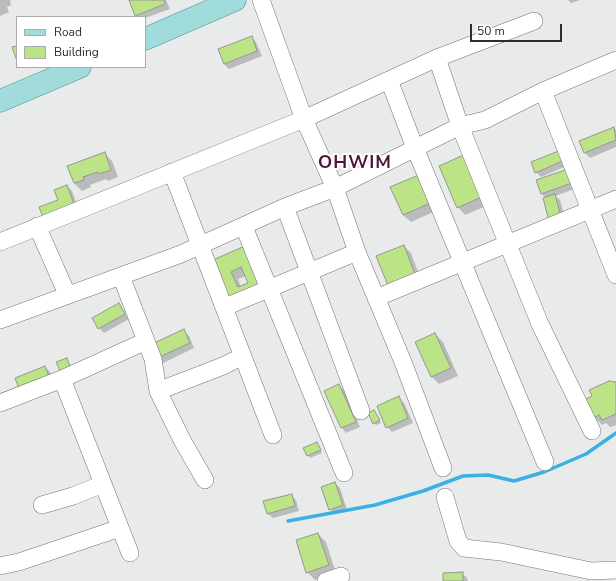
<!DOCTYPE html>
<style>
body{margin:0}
#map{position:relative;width:616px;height:581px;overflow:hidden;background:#e8ebe9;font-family:"Nunito Sans",sans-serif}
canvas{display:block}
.legend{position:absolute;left:16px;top:16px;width:130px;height:52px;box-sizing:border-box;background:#fff;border:1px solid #ababab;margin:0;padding:5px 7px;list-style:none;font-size:12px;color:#2c2e2d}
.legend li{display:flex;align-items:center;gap:8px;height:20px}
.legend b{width:20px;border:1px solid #ababab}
.scale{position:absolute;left:470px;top:24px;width:92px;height:18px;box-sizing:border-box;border:2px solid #2c2e2d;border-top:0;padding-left:5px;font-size:12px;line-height:14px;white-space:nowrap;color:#2c2e2d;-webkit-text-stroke:3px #fff;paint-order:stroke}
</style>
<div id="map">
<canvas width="616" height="581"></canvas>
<ul class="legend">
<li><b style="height:5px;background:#a1dcdd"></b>Road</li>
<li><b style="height:11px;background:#bce386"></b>Building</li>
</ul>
<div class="scale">50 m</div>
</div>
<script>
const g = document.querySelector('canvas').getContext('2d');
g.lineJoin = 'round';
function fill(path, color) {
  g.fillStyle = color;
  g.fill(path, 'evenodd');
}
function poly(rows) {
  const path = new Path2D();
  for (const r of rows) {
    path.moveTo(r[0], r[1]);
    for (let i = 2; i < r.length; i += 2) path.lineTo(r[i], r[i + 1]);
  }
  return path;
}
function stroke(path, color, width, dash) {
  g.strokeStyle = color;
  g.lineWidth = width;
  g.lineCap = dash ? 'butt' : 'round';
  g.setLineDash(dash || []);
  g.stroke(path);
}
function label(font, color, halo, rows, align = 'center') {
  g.font = font + ' "Nunito Sans",sans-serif';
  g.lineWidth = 4;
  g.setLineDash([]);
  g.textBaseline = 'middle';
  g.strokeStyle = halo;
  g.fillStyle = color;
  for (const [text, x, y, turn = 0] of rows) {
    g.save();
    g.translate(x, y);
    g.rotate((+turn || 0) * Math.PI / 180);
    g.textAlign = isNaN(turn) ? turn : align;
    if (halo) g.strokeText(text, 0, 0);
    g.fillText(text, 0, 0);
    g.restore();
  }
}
const shadow = poly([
 [0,0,10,0,11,5,7,7,9,12,0,16],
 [130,0,166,0,170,9,145,18,145,17,137,17],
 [568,0,580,0,571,3],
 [251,37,256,42,262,56,229,69,224,64,219,49],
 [614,128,616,130,616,147,590,158,585,153,580,142],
 [560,151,569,165,541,177,536,172],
 [104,153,112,161,118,177,108,181,106,179,90,185,91,187,82,191,74,183,69,166],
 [468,154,493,203,465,215,458,207],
 [567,170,577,188,555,196,560,200,566,222,542,194],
 [421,175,440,209,411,222,403,215],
 [67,186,72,191,80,214,59,201],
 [247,246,271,293,239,307,215,260],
 [246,276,249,283,241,287,238,279],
 [404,246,411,253,423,285,397,295],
 [119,305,129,319,104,333,99,328],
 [184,331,189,336,194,348,161,364,156,359],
 [435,334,443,342,458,376,439,384,432,377],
 [45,367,50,372,53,382,20,388],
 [616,383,616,425,610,427,606,423,602,425,594,417],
 [339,386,344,390,360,427,346,433,342,428],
 [399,398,404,403,413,423,392,432,387,427],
 [374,411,381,423,376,425,374,423],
 [317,443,322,453,310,458,305,449],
 [335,483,340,488,347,510,335,514,330,509],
 [291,495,296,500,299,511,273,518,268,514],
 [318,534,326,542,336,573,315,580,307,572],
 [462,573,467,578,468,581,444,581]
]);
const stream = poly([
 [288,521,375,505,423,491,463,476,488,475,514,481,544,472,586,454,616,433]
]);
const building = poly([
 [129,0,164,0,165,4,135,16,129,0],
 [252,36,257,51,224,64,218,49,252,36],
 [17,46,17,61,12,47,17,46],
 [614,127,616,140,584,153,579,141,614,127],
 [561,150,565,160,535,173,531,162,561,150],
 [105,152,111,170,99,174,98,172,83,177,84,180,74,183,67,166,105,152],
 [468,153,486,195,457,208,439,166,468,153],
 [568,169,572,183,541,194,536,180,568,169],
 [421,174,433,202,403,215,390,187,421,174],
 [67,185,76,209,44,220,39,207,58,200,54,190,67,185],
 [555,194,561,217,549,221,543,198,555,194],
 [247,245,264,285,230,300,213,260,247,245],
 [241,267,248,283,238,287,231,272,241,267],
 [404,245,416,277,389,288,376,256,404,245],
 [119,303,125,314,98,329,92,318,119,303],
 [184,329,190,343,155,359,148,346,184,329],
 [435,333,451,368,431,377,415,342,435,333],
 [67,358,71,369,61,373,56,362,67,358],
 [45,366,49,377,19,389,15,378,45,366],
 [609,381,616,382,616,414,602,420,599,415,593,418,586,399,592,396,589,390,609,381],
 [339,384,356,422,341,428,324,391,339,384],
 [399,396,408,418,386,428,377,406,399,396],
 [374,410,380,420,373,424,368,413,374,410],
 [317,442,321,450,307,456,303,448,317,442],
 [335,482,343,505,329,510,321,487,335,482],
 [292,494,295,506,267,514,263,501,292,494],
 [318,533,329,565,306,573,296,540,318,533],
 [463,572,463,581,443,581,443,573,463,572]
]);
const minor = poly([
 [261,0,304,119,335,188,357,252,403,362,443,468],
 [437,58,460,126,540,324,592,431],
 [389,80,415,148,545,462],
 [543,91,616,275],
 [172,172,273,435],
 [285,207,361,411],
 [37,226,67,294],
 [244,227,344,473],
 [0,242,304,119,437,58,534,21],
 [121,276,153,359,158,391,182,440,205,480],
 [376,298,616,199],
 [225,307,357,252],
 [0,320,181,254,285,207,335,188,460,126,485,120,543,91,616,60],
 [62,379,130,553],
 [158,391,223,366,243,356],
 [0,403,62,379,146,341],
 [445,497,458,541,464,548,501,552,591,571,616,570],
 [42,505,73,496,103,484],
 [0,566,19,562,120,528],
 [326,581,341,576]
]);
const major = poly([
 [145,39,235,0],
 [0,101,80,67]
]);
const districtNames = [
 ["OHWIM",355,164]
];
fill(shadow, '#0003');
stroke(stream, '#3ab0e4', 3.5);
fill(building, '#bce386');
stroke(building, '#959694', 1);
stroke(minor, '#727473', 18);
stroke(major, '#4f9090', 23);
stroke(minor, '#fff', 17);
stroke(major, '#a1dcdd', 22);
g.letterSpacing = '1px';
label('bold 18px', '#501236', '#fff', districtNames);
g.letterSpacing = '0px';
</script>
